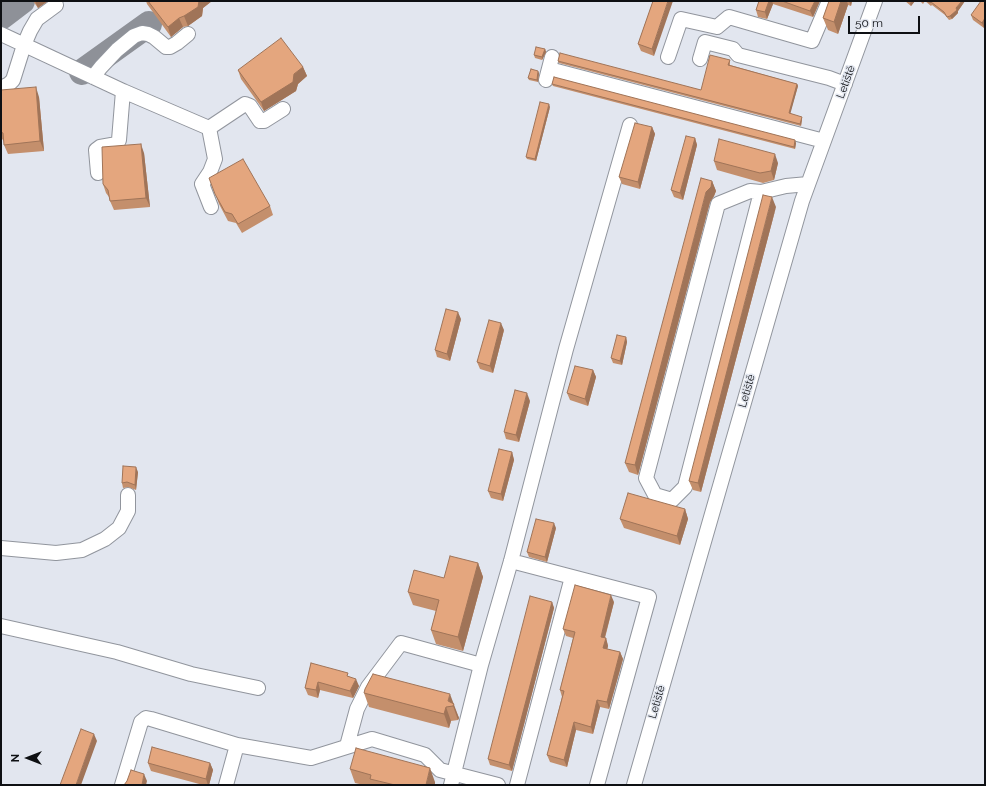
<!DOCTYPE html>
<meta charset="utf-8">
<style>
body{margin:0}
#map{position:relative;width:986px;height:786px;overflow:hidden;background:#e2e6ef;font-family:Raleway,sans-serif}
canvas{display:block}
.frame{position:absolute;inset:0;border:2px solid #0e1013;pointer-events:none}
.north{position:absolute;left:8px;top:738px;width:40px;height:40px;-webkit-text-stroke:3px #e2e6ef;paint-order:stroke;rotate:270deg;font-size:11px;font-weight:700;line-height:16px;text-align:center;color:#0e1013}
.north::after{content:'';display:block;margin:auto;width:14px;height:18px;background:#0e1013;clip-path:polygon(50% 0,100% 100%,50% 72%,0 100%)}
.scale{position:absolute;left:848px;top:16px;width:72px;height:18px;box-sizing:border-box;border:2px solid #0e1013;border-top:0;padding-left:5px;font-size:12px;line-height:14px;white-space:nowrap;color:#0e1013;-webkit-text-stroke:3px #e2e6ef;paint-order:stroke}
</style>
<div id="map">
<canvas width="986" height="786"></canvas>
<div class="frame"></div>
<div class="north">N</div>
<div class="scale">50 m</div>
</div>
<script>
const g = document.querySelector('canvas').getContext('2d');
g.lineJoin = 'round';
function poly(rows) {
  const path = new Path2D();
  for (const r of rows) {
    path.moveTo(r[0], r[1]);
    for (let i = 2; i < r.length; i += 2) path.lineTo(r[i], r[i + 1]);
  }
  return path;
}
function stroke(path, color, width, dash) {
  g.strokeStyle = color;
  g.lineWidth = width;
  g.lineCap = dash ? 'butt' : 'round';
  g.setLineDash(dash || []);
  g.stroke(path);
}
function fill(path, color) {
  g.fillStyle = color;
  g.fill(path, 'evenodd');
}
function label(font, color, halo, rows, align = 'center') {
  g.font = font + ' Raleway,sans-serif';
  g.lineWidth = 3;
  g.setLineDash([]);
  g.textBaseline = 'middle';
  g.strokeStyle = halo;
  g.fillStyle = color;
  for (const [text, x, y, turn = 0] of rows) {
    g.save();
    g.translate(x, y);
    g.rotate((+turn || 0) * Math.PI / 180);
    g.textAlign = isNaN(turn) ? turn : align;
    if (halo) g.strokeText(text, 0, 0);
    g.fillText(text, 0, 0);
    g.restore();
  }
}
const taxiway = poly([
 [1,17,22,1],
 [82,72,149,24]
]);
const minor = poly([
 [1,34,123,91,209,128,245,104,250,106,260,121,264,121,283,109],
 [668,57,681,19,717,27,729,17,812,41,829,1],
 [700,59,705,42,733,49,738,55,829,78,845,84],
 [549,69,824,141],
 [93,77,101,67,117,50,134,36,142,33,148,34,154,37,166,47,170,47,177,43,188,34],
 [546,80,552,57],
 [1,88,9,84,13,80,24,45,30,31,37,19,56,5],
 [209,128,215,159,210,172,202,184,211,207],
 [98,173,96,150,100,147,117,144,119,140,123,91],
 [761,192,685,487,672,500,655,495,646,478,718,204,750,191,761,192,786,186,808,184],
 [1,548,56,553,82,550,105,539,119,528,128,511,128,495],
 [511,561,649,597,597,785],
 [1,626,117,652,191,674,258,688],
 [347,746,357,709,368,687,401,643,481,665],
 [122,785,141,722,146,718,151,719,237,745],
 [226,785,237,745,311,758,372,739,425,755,440,770,498,785],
 [451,785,481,665,511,561,566,349,630,125],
 [517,785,572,577],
 [634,785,802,201,875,1]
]);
const wall = poly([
 [33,1,48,1,38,8],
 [146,1,212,1,203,8,202,16,188,26,183,27,171,37,147,4],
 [653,1,654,56,641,51,638,44],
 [759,1,820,1,813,17,773,4,767,19,758,17,756,10],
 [829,1,852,1,851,6,848,5,838,34,828,30,823,18],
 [905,1,915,1,911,6],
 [920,1,965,1,958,11,958,13,952,19,949,20,945,15,932,5,931,6,925,1,923,4],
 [985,3,985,26,984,28,973,20,971,15],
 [545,49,546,52,542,60,535,58,534,55],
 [730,60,730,65,797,84,798,86,790,113,802,119,801,126,559,63,558,61,701,90],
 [303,67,307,76,298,84,296,91,264,111,241,79,238,70],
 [539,73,538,82,529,80,528,78],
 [552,84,796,143,795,149,553,86],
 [1,90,39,97,44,151,8,154,4,145,4,141,1,138],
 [550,107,536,161,527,159,526,157],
 [652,127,655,134,640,189,622,184,619,177],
 [695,138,697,145,683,200,674,197,671,190],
 [144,153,150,207,114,210,110,201,109,197,106,193,103,184],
 [714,161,778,163,774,180,763,183,717,170],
 [209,178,270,206,273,215,242,233,236,223,228,221,219,204],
 [712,181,716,191,714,196,710,202,638,475,629,472,625,463],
 [776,207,701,492,693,490,689,481],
 [461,319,450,361,437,357,435,350],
 [504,330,493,373,480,369,477,362],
 [626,337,627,342,622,365,613,363,611,358],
 [593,370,596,377,588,406,570,400,567,393],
 [530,401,519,442,506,439,504,432],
 [512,452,514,460,503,501,491,498,488,491],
 [138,472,136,490,128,487,123,488,122,483],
 [685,509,688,519,680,545,624,528,620,519],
 [556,528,547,562,529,557,527,552],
 [478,563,483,577,463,651,436,644,431,630,436,611,413,605,408,592,444,578],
 [552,602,554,608,512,771,490,765,488,759],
 [614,602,605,638,606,638,608,646,607,649,620,652,623,659,609,709,600,707,593,734,576,730,567,767,550,762,547,755,562,697,560,690,573,638,566,636,563,629],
 [311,663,350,677,359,686,353,698,320,690,318,698,308,695,305,688],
 [364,693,453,704,459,718,458,720,451,721,449,728,369,707],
 [148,763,210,763,213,770,209,785,203,785,151,771],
 [350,769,435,782,435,785,364,785,355,783]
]);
const shadedWall = poly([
 [35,1,48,1,38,8],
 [199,1,212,1,203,8,202,16,188,26,184,16],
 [668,1,673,1,654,56,652,49],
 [769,1,772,1,773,4,767,19,765,12],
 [815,1,820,1,813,17,810,11],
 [841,1,847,1,848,5,838,34,834,22],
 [849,1,852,1,851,6],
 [912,1,915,1,911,6,910,3],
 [962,1,965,1,958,11,958,13,952,19,950,16],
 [179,18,183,27,171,37,168,27],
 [985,18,985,26,984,28,982,23],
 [545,49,546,52,542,60,542,57],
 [303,67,307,76,298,84,296,91,264,111,261,102],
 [538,71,539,73,538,82,537,80],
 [797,84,798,86,790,115,789,113],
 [36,87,39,97,44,151,40,141],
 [549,104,550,107,536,161,535,159],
 [802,117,802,119,801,126,800,124],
 [652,127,655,134,640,189,638,182],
 [695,138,697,145,683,200,680,193],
 [795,140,796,143,795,149,794,147],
 [141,144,144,153,150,207,146,198],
 [775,154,778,163,774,180,771,171],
 [712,181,716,191,714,196,710,202,638,475,635,465,706,192],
 [772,197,776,207,701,492,698,483],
 [458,312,461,319,450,361,447,354],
 [501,323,504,330,493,373,490,366],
 [626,337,627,342,622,365,620,361],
 [593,370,596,377,588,406,585,399],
 [527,393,530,401,519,442,516,435],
 [512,452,514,460,503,501,501,494],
 [136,467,138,472,136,490,135,485],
 [685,509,688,519,680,545,677,536],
 [554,523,556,528,547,562,545,557],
 [478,563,483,577,463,651,458,637],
 [611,595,614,602,603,644,601,637],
 [552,602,554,608,512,771,509,765],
 [606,638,608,646,606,655,603,648],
 [620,652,623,659,609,709,607,702],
 [356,679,359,686,353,698,350,691],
 [318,682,320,690,318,698,316,690],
 [450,694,459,718,458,720,453,706,448,701],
 [597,700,600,707,593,734,591,727],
 [446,707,451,721,449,728,444,714],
 [574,722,576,730,567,767,564,760],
 [94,734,97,741,81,785,76,785],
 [210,763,213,770,209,785,208,785,206,779],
 [430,768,435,782,435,785,426,785],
 [144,774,147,781,146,785,142,785]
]);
const building = poly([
 [148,1,199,1,198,7,184,16,179,18,168,27,148,1],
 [653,1,668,1,652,49,638,44,653,1],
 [759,1,769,1,765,12,756,10,759,1],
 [782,1,815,1,810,11,782,1],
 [829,1,841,1,834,22,823,18,829,1],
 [927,1,962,1,956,8,957,10,950,16,947,17,944,12,931,2,930,3,927,1],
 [981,1,983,1,985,3,985,18,982,23,971,15,981,1],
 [281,38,303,67,294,74,293,82,261,102,238,70,281,38],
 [536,47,545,49,542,57,534,55,536,47],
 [560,53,701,90,710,55,730,60,728,65,797,84,789,113,802,117,800,124,558,61,560,53],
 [531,69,538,71,537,80,528,78,531,69],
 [554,77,795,140,794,147,552,84,554,77],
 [36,87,40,141,4,145,3,133,1,132,1,90,36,87],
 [540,102,549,104,535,159,526,157,540,102],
 [635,123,652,127,638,182,619,177,635,123],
 [686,136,695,138,680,193,671,190,686,136],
 [719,139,775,154,771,171,760,173,714,161,719,139],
 [141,144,146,198,110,201,108,190,103,184,102,147,141,144],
 [243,159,270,206,238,224,232,214,225,212,215,194,209,178,243,159],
 [701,178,712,181,711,187,706,192,635,465,625,463,701,178],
 [763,195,772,197,698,483,689,481,763,195],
 [446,309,458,312,447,354,435,350,446,309],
 [489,320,501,323,490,366,477,362,489,320],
 [617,335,626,337,620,361,611,358,617,335],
 [575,366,593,370,585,399,567,393,575,366],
 [515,390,527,393,516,435,504,432,515,390],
 [499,449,512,452,501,494,488,491,499,449],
 [123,466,136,467,135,485,127,482,122,483,123,466],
 [628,493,685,509,677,536,620,519,628,493],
 [536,519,554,523,545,557,527,552,536,519],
 [450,556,478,563,458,637,431,630,439,600,408,592,414,570,444,578,450,556],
 [575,585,611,595,601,637,606,638,603,648,620,652,607,702,597,700,591,727,574,722,564,760,547,755,564,691,560,690,575,632,563,629,575,585],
 [530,596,552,602,509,765,488,759,530,596],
 [311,663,348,673,347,676,356,679,350,691,318,682,316,690,305,688,311,663],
 [373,674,450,694,448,701,454,704,453,706,446,707,444,714,364,693,365,689,373,674],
 [81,729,94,734,76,785,60,785,81,729],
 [152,747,210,763,206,779,148,763,152,747],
 [356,748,430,768,426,785,395,785,370,779,371,775,350,769,356,748],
 [131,770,144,774,142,785,124,785,127,781,131,770]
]);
const streetNames = [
 ["Letiště",846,82,-70],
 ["Letiště",747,391,-74],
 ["Letiště",657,702,-74]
];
stroke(taxiway, '#8e9198', 26);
stroke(minor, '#91959d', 16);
stroke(minor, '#fff', 14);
fill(wall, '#c48f6c');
fill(shadedWall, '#a07458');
fill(building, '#e4a67e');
stroke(building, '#a07458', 1);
label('11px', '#0e1013', '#e2e6ef', streetNames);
</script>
